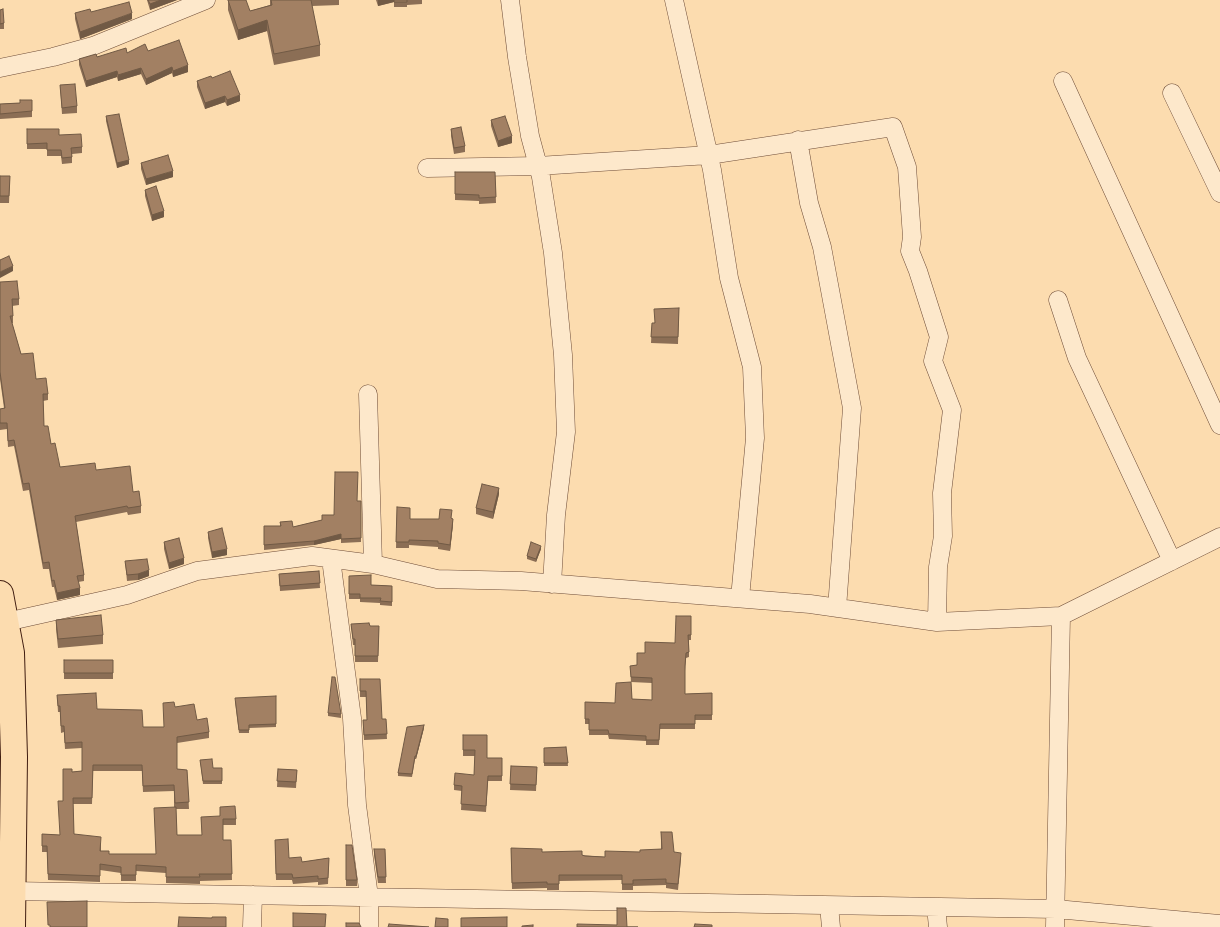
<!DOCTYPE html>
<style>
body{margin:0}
canvas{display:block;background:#fcdcaf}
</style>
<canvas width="1220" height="927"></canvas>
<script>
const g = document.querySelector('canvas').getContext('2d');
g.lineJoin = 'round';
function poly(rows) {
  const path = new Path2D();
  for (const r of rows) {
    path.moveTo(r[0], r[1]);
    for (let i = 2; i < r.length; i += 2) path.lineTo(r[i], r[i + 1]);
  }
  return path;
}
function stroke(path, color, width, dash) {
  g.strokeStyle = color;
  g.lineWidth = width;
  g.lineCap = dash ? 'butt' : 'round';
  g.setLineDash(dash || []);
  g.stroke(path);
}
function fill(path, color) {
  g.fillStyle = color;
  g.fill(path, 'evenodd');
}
const minor = poly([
 [510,0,517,57,530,136,541,177,553,253,563,355,566,432,556,515,552,584],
 [674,0,712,170,729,278,752,367,755,438,740,598],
 [0,68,53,57,93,46,206,0],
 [1063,81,1220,425],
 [1172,93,1220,193],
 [798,140,809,203,822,247,852,408,837,608],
 [427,168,538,166,709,155,893,127,907,167,912,237,910,251,918,271,939,337,933,361,952,410,942,493,943,536,938,567,937,622],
 [1058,300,1077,358,1172,561],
 [368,394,373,564],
 [331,559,352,718,357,805,369,897,369,927],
 [6,622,127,595,197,571,312,556,373,564,437,579,521,581,810,604,937,622,1061,616,1220,537],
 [11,891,1056,909,1220,924],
 [829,906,831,927],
 [936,907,938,927],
 [252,927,253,895],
 [1055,927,1061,616]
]);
const highway = poly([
 [0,594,11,653,14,757,12,927]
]);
const wall = poly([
 [147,0,177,0,150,10],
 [228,0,250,11,270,5,270,0,339,0,339,5,312,6,320,45,320,56,274,65,267,31,238,40,228,10],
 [376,0,422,0,422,4,407,5,407,7,394,7,394,2,378,6],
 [0,10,4,23,4,29,0,29],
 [91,12,132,19,80,39,75,19,75,13],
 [148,51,188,72,173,77,172,73,146,85,141,74,118,81,117,77,86,87,79,65,79,59,127,53],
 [212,78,240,101,227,106,225,102,205,109,197,87,197,81],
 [60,85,77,106,77,113,62,114],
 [32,100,32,117,0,119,0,104,20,103],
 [106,116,129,164,117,168,106,121],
 [491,120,512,143,498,147,491,126],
 [27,129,59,135,82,147,82,153,72,154,72,163,62,164,61,156,47,156,47,149,27,149],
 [451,129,465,146,465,152,454,154,451,136],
 [141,163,173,177,146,185,141,169],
 [455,172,495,172,496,203,479,204,479,201,455,200],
 [0,176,10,176,9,203,0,203],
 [145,190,164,217,152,221,145,196],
 [0,282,19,299,19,305,12,306,13,316,13,323,12,323,21,354,36,379,48,394,48,400,43,401,44,426,60,467,96,470,133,492,141,506,141,513,128,515,127,512,76,522,84,575,84,581,78,582,80,595,57,600,54,587,52,587,49,569,43,569,29,490,23,491,14,446,8,447,7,429,0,430,0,409,4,408,0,379],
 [679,308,678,344,651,343,652,323,654,323],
 [499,494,493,519,476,514,476,508],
 [357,501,361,501,361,542,341,543,341,539,314,545,264,550,264,526,280,526,280,522,293,527,322,520,334,515],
 [397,507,410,519,439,519,452,518,453,524,450,551,438,549,438,547,409,545,409,548,396,548],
 [208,532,227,555,212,558,208,538],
 [164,542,184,564,169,569,164,549],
 [541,549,536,562,527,559,527,556],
 [125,561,149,576,138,580,127,581],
 [319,571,320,588,280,591,279,574],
 [349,576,371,585,392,586,392,606,380,605,380,603,360,602,360,599,349,599],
 [691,616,691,640,689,640,689,657,686,658,685,671,685,694,712,693,712,720,695,720,695,729,660,729,659,745,646,745,646,741,609,739,608,735,589,735,589,724,585,724,585,702,615,703,631,682,630,666,637,665,645,653,675,643],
 [631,682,652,683,652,700,632,699],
 [56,620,103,635,103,644,58,648,56,629],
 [351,624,370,626,379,626,378,662,355,662,355,645,353,645],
 [64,660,113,660,113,679,64,679],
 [360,679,382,719,386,719,387,739,364,740,363,720,367,720,366,697,360,697],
 [57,695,97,709,143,727,164,727,175,707,197,720,209,732,209,738,177,743,177,769,187,770,189,809,176,809,177,835,202,835,201,817,236,819,236,825,223,825,223,840,231,840,232,880,200,881,200,884,166,883,166,873,136,871,136,881,121,881,121,873,100,870,100,882,48,880,47,852,42,852,42,834,60,835,63,801,72,772,82,771,82,748,65,749,64,732,61,733,60,712,58,712],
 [93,771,142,771,143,792,174,791,174,807,156,854,109,854,101,851,101,843,74,834,73,804,92,804],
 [276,696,276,727,249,728,249,733,239,733,235,701],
 [328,713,341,714,341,718,328,716],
 [424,728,416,759,415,759,412,777,398,776,398,773],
 [463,735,487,758,502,758,502,781,488,781,486,812,461,810,462,791,454,790,454,785,474,775,475,756,463,756],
 [566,747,568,766,544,766,544,748],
 [200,760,213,768,222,768,222,784,203,784],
 [511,766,537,767,536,791,510,790],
 [278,769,297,770,296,788,277,787],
 [661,832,674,852,681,859,678,890,666,888,666,885,633,886,633,890,622,890,622,880,559,881,559,890,547,890,547,888,512,889,511,848,542,852,605,857,661,849],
 [275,840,289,858,302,862,329,858,328,884,318,885,318,882,293,884,292,880,276,880],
 [346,845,357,880,357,886,346,886],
 [374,849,385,849,386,883,378,883,374,855]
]);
const shadedWall = poly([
 [161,0,177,0,150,10,150,4],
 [378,0,394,0,394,2,378,6],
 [132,13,132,19,80,39,80,32],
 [267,20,267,31,238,40,238,30],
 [188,65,188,72,173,77,173,71],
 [172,67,172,73,146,85,146,79],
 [141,68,141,74,118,81,118,75],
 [117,71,117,77,86,87,86,81],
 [240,95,240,101,227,106,227,100],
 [225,96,225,102,205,109,205,103],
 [512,136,512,143,498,147,498,141],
 [129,160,129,164,117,168,117,163],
 [173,171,173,177,146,185,146,179],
 [164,211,164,217,152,221,152,215],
 [13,266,13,271,0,278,0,272],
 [499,488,499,494,493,519,493,512],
 [453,519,453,524,450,551,450,545],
 [341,534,341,539,314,545,314,541],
 [541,546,541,549,536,562,536,559],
 [227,549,227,555,212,558,212,552],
 [184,558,184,564,169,569,169,563],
 [149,570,149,576,138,580,138,574],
 [80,588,80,595,57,600,57,593],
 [424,725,424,728,416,759,416,756]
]);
const building = poly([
 [148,0,161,0,150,4,148,0],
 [228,0,246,0,250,11,272,5,271,0,311,0,320,45,274,54,267,20,238,30,228,0],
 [394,0,407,0,407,2,394,2,394,0],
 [129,2,132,13,80,32,75,13,90,9,91,12,129,2],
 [3,9,4,23,0,24,0,10,3,9],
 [179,40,188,65,173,71,172,67,146,79,141,68,118,75,117,71,86,81,79,59,96,54,97,57,126,48,127,53,145,44,148,51,179,40],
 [230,71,240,95,227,100,225,96,205,103,197,81,211,76,212,78,230,71],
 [75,84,77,106,62,108,60,85,75,84],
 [20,100,32,100,32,111,0,114,0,104,20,103,20,100],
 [119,114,129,160,117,163,106,116,119,114],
 [505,116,512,136,498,141,491,120,505,116],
 [461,127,465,146,454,148,451,129,461,127],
 [27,129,59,129,59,135,81,134,82,147,71,148,72,157,62,158,61,150,47,150,47,143,27,144,27,129],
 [168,155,173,171,146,179,141,163,168,155],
 [455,172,495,172,496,197,479,198,479,195,455,194,455,172],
 [0,176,10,176,9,196,0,196,0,176],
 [156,186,164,211,152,215,145,190,156,186],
 [9,256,13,266,0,272,0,260,9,256],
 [17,281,19,299,12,299,13,316,10,316,21,354,33,353,36,379,46,378,48,394,43,394,44,426,48,426,51,444,55,443,60,467,95,463,96,470,130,466,133,492,139,491,141,506,128,508,127,506,75,516,84,575,77,576,80,588,57,593,54,580,52,581,49,562,43,563,29,483,23,484,14,440,8,441,7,423,0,423,0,409,5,408,0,372,0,282,17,281],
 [679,308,678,337,651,337,652,323,655,323,654,309,679,308],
 [335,472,358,472,357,501,361,501,361,538,341,539,341,534,314,541,264,545,264,526,281,526,280,522,292,521,293,527,322,520,322,515,334,515,335,472],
 [482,484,499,488,493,512,476,508,482,484],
 [397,507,410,508,410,519,439,519,440,509,452,510,451,518,453,519,450,545,438,543,438,541,409,540,409,542,396,542,397,507],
 [222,528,227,549,212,552,208,532,222,528],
 [179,538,184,558,169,563,164,542,179,538],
 [531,542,541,546,536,559,527,556,531,542],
 [147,559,149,570,138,574,127,575,125,561,147,559],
 [319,571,320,583,280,586,279,574,319,571],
 [371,575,371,585,392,586,392,602,380,601,381,598,360,598,360,594,349,594,349,576,371,575],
 [101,615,103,635,58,639,56,620,101,615],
 [676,616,691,616,691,635,688,635,689,652,686,653,685,666,685,694,712,693,712,715,695,715,695,724,660,724,659,740,646,740,646,736,609,734,608,730,589,730,589,719,585,719,585,702,615,703,616,683,631,682,632,699,652,700,652,678,631,677,630,666,637,665,637,653,645,653,645,642,675,643,676,616],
 [369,623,370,626,379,626,378,656,355,656,355,639,353,639,351,624,369,623],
 [64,660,113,660,113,673,64,673,64,660],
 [332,677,335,677,341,714,328,713,332,677],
 [360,679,380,679,382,719,386,719,387,734,364,735,363,720,367,720,366,691,360,691,360,679],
 [96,693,97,709,142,710,143,727,164,727,163,703,174,702,175,707,194,704,197,720,207,718,209,732,177,737,177,769,187,770,189,802,175,803,174,785,143,786,142,765,93,765,92,798,73,798,74,834,101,837,100,851,109,851,109,854,156,854,154,808,176,807,177,835,202,835,201,817,220,816,220,807,235,806,236,819,223,819,223,840,231,840,232,874,199,874,200,877,166,877,166,867,136,865,136,875,121,875,121,867,100,864,100,876,48,874,47,846,42,846,42,834,60,835,58,801,63,801,63,769,72,769,72,772,82,771,82,742,65,743,64,726,61,726,60,706,58,706,57,695,96,693],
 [276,696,276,724,249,725,249,730,239,730,235,698,276,696],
 [424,725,416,756,415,756,412,774,398,773,407,727,424,725],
 [463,735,487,735,487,758,502,758,502,776,488,776,486,806,461,804,462,786,454,785,455,773,474,775,475,750,463,750,463,735],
 [566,747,568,763,544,763,544,748,566,747],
 [212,759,213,768,222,768,222,781,203,781,200,760,212,759],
 [511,766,537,767,536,785,510,784,511,766],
 [278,769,297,770,296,782,277,781,278,769],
 [661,832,672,832,674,852,681,853,678,884,666,883,666,879,633,880,633,884,622,884,622,875,559,875,559,884,547,884,547,882,512,883,511,848,542,849,542,852,582,851,582,855,585,856,605,857,605,851,640,852,640,850,662,849,661,832],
 [288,839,289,858,301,857,302,862,329,858,328,878,318,879,318,876,293,878,292,874,276,874,275,840,288,839],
 [346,845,352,845,357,880,346,880,346,845],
 [374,849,385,849,386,877,378,877,374,849],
 [87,901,87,927,50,927,50,925,48,925,47,902,87,901],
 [617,908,626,908,627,927,638,927,577,927,577,924,617,925,617,908],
 [293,913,326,914,325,927,293,927,293,913],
 [179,917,212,918,212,917,226,917,226,927,178,927,179,917],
 [507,917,507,927,461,927,461,918,507,917],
 [436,918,448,919,448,927,435,927,436,918],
 [346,923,359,923,361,927,346,927,346,923],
 [389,924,429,927,388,927,389,924],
 [695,924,712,925,712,927,694,927,695,924],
 [533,925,533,927,522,927,522,926,533,925]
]);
stroke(minor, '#6f4d38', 19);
stroke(highway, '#401d10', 28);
stroke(minor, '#fde8cb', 18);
stroke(highway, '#fcdcaf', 26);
fill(wall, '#8b6e55');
fill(shadedWall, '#715a45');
fill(building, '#a28063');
stroke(building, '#715a45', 1);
</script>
